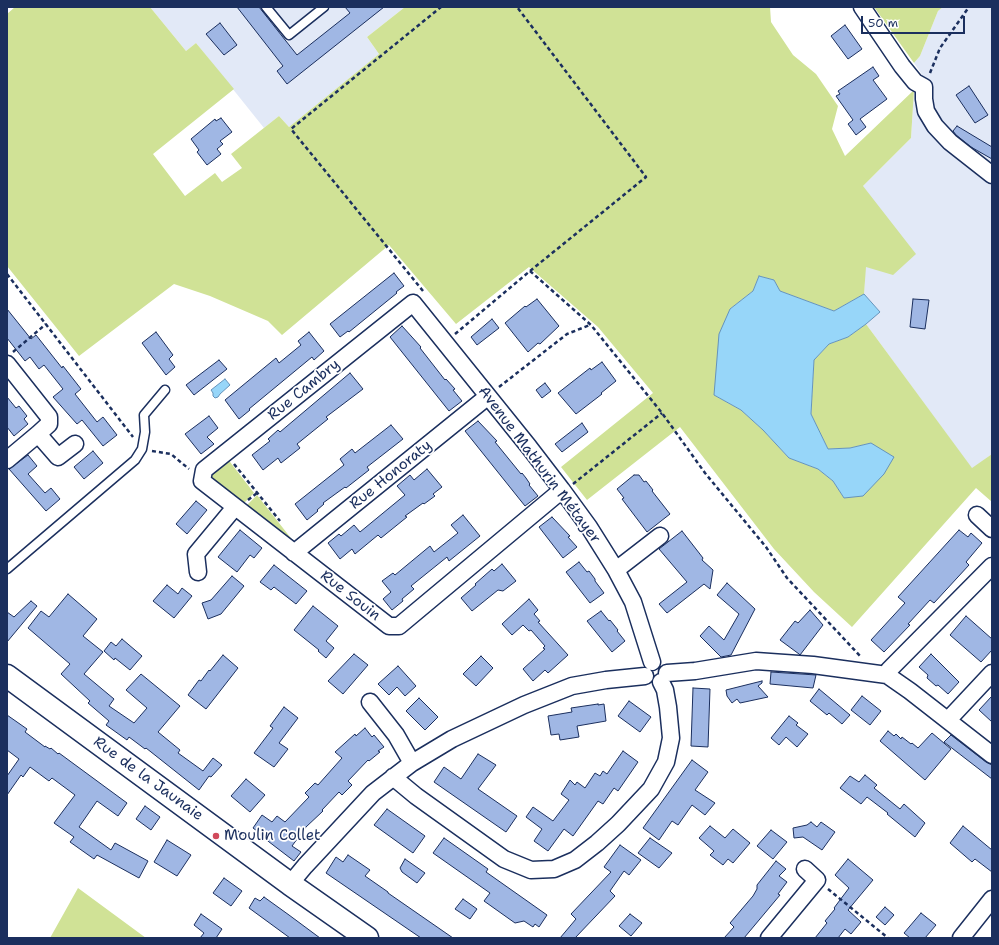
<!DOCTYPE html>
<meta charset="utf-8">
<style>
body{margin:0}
#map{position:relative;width:999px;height:945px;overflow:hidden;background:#fff;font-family:"Shantell Sans",sans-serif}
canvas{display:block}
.frame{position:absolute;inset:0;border:8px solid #1b2f5e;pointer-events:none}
.scale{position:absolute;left:861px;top:16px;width:104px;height:18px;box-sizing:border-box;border:2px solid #1b2f5e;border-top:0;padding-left:5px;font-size:12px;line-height:14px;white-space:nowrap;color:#1b2f5e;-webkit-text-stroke:3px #fff;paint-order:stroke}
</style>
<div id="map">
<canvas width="999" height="945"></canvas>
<div class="frame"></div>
<div class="scale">50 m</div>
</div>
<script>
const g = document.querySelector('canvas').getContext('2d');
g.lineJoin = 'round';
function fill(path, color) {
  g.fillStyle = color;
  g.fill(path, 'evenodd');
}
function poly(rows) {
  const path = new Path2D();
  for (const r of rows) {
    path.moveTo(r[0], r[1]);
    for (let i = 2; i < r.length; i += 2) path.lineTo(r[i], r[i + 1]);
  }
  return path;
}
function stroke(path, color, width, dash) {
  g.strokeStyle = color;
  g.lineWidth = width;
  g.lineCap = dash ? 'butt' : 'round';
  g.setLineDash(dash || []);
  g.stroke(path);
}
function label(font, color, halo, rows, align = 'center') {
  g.font = font + ' "Shantell Sans",sans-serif';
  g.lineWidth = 3.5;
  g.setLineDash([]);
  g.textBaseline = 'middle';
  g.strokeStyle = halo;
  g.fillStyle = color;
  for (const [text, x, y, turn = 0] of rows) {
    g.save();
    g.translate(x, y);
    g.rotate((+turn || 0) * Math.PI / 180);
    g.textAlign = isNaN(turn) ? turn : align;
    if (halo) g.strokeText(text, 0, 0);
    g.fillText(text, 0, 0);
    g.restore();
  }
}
const built = poly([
 [150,7,405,7,367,37,379,54,289,127,279,116,264,128,196,43,186,51],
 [943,7,992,7,992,454,972,469,866,324,880,312,864,294,865,267,863,186,911,138,914,90,923,76,914,63,920,56,938,11]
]);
const green = poly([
 [15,7,150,7,186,51,196,43,234,89,153,154,185,196,215,173,222,182,242,168,231,154,279,116,289,127,379,54,367,37,405,7,770,7,771,22,793,55,816,74,838,106,832,129,845,156,914,90,911,138,863,186,916,254,893,275,866,267,864,294,834,311,780,291,774,280,759,276,753,291,730,309,714,395,741,410,763,430,789,458,818,469,833,481,844,498,871,443,850,448,828,449,811,414,814,360,829,344,848,337,866,324,972,468,992,454,992,502,976,488,852,627,814,592,774,549,680,427,587,500,561,467,653,393,598,327,529,267,456,324,389,245,282,335,268,321,210,296,174,284,79,356,7,266,7,14],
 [874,7,943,7,938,11,920,56,914,63],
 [227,458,254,493,242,505,208,479,207,474],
 [257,495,294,542,246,506],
 [78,888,146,938,50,938]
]);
const water = poly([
 [759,276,774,280,780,291,834,311,864,294,880,312,866,324,848,337,829,344,814,360,811,414,828,449,850,448,871,443,894,457,884,474,863,496,844,498,833,481,818,469,789,458,763,430,741,410,714,395,719,334,730,309,753,291,759,276],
 [225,379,230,385,220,394,218,397,215,398,213,396,213,393,211,390,225,379]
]);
const building = poly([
 [237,7,259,7,297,55,350,13,345,7,384,7,287,84,277,71,283,66,237,7],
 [220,23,237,45,224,55,206,34,220,23],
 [845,25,862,49,848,59,831,36,845,25],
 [873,67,879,76,873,80,887,99,860,119,866,127,856,135,848,124,853,120,836,96,840,94,838,91,873,67],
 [969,86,988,115,975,123,956,95,969,86],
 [221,118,232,132,220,141,223,144,217,149,221,154,207,165,197,152,199,150,191,139,215,119,216,121,221,118],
 [957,126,992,147,992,159,971,147,956,135,953,131,957,126],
 [394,273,404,286,396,292,397,293,349,332,348,331,340,337,330,324,394,273],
 [537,299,559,326,540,344,538,343,528,352,505,323,525,306,526,307,537,299],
 [913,299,929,300,925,329,910,327,913,299],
 [7,309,31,339,36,335,62,368,63,366,81,389,75,394,97,422,103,417,117,435,103,446,82,420,77,424,53,397,63,389,44,365,39,369,30,357,25,361,7,338,7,309],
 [492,319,499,328,477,345,471,337,492,319],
 [402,326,421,347,420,348,445,380,446,379,455,389,453,390,462,401,449,411,390,337,402,326],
 [156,332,173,355,169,359,175,367,166,375,142,343,156,332],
 [309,332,324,351,314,360,312,357,289,376,249,409,250,410,239,419,225,400,276,358,279,363,301,345,298,341,309,332],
 [219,360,227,369,194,395,186,385,219,360],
 [602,362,616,381,601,393,602,394,576,414,558,393,590,368,591,370,602,362],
 [350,373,363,389,326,417,328,419,297,444,300,448,281,463,278,458,263,470,252,455,270,441,268,439,278,430,280,432,350,373],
 [545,383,551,391,542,398,536,390,545,383],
 [7,397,16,408,19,406,27,416,24,419,28,424,14,436,7,427,7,397],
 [209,416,218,428,207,437,214,444,201,454,185,434,209,416],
 [478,421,497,441,495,442,521,474,522,473,526,478,530,484,529,485,538,496,525,506,465,431,478,421],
 [582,423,588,432,562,452,555,444,582,423],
 [391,425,403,439,367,467,369,470,346,488,345,487,323,503,324,504,317,510,318,511,307,520,295,504,344,465,340,459,352,449,355,453,391,425],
 [93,451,103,463,84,479,74,467,93,451],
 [28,455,37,466,28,474,45,493,51,488,60,499,46,511,9,469,28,455],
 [427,469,442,487,433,494,435,496,424,504,423,503,405,516,407,517,381,538,378,535,355,554,352,549,340,559,328,543,339,534,341,536,354,525,360,532,405,495,397,486,410,475,414,480,427,469],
 [634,475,639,475,644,482,646,481,653,490,652,491,670,514,647,532,622,499,624,498,617,489,634,475],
 [196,501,207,510,187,534,176,524,196,501],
 [463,515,480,536,449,561,447,557,411,586,414,589,402,599,403,601,392,610,383,599,391,592,382,581,393,573,395,575,430,546,434,552,458,533,451,525,463,515],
 [552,517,570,536,568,537,577,547,563,558,539,527,552,517],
 [240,530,262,548,254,558,250,555,237,572,218,557,240,530],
 [959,530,968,537,971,533,982,543,966,562,969,565,934,603,930,600,908,624,910,625,884,652,871,640,905,603,898,597,959,530],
 [682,531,703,558,702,560,713,570,710,589,704,584,667,613,659,604,687,582,659,549,682,531],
 [579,562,587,572,589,571,595,579,595,581,604,593,590,603,566,572,579,562],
 [502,564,516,581,503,591,498,590,472,611,461,598,476,585,475,584,492,569,494,571,502,564],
 [274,565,307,591,296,604,274,587,271,590,260,582,274,565],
 [232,576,244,586,221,614,208,619,202,603,211,600,232,576],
 [727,583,755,609,731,655,721,657,700,636,709,626,724,640,739,614,717,595,727,583],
 [167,585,178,594,182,588,192,596,174,618,153,601,167,585],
 [68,594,97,619,83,636,103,652,84,674,114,699,109,706,134,723,147,708,126,690,141,674,180,706,158,732,180,750,178,753,203,771,213,758,222,765,211,777,209,776,199,790,146,748,145,749,129,737,127,740,106,725,109,721,88,703,90,701,61,674,70,664,28,628,41,611,49,617,68,594],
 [529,599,538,610,534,614,540,621,538,622,568,655,548,673,545,670,533,681,523,669,545,649,543,648,545,646,531,630,529,631,523,625,512,635,502,624,529,599],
 [31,601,37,606,7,642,7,612,14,617,31,601],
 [313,606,338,626,326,641,334,648,326,658,318,651,319,650,294,630,313,606],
 [810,610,823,625,800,655,799,654,780,640,795,621,798,623,810,610],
 [601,611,609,621,610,620,618,630,617,631,625,641,612,652,587,621,601,611],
 [966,616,992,639,992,650,981,662,950,635,966,616],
 [122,639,142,656,130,670,115,658,114,660,104,651,111,642,116,646,122,639],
 [354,654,368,665,343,694,328,681,354,654],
 [931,654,959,682,948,694,938,685,936,686,927,678,928,675,919,667,931,654],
 [223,655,238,668,206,709,188,695,199,680,201,681,209,670,210,671,223,655],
 [481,656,493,668,476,686,463,674,481,656],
 [398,666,416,686,405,696,397,687,389,695,378,684,398,666],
 [771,672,816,675,813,688,770,684,771,672],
 [762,681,762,683,758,686,768,697,740,703,737,699,732,703,727,696,726,690,762,681],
 [693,688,710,689,708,747,691,746,693,688],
 [819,689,850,715,842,724,829,713,827,715,810,701,819,689],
 [862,696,881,711,870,725,851,710,862,696],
 [992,696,992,722,979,710,992,696],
 [419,698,438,717,425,730,406,711,419,698],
 [629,701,651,717,640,732,618,716,629,701],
 [598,704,598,705,604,704,606,721,577,726,579,737,560,740,559,734,551,735,548,716,572,712,571,708,598,704],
 [284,707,298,718,279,743,288,749,274,767,254,753,273,728,270,726,284,707],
 [7,715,27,729,25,732,45,747,45,746,50,749,51,748,58,754,59,753,127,803,118,816,97,801,79,827,111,850,115,843,148,861,139,878,97,855,94,859,70,842,74,837,54,823,75,795,52,778,49,781,30,767,23,777,21,775,7,795,7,776,19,759,7,750,7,715],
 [789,716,798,723,796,725,808,734,797,747,786,737,779,745,771,738,789,716],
 [365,728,372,737,374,735,384,747,378,751,380,752,369,761,368,760,348,781,352,785,342,795,339,792,322,810,323,811,306,827,292,846,301,852,294,861,260,835,261,834,253,828,262,815,272,822,277,816,285,822,309,797,305,793,315,783,318,785,342,758,335,752,355,734,356,736,365,728],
 [888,731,894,736,896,734,901,739,902,737,911,744,912,743,918,748,932,733,951,749,925,780,880,741,888,731],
 [951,735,986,762,992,765,992,779,944,742,951,735],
 [623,751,638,762,618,791,614,788,603,804,598,801,573,836,564,829,548,851,534,841,542,829,526,817,533,807,553,821,569,800,561,794,570,780,575,785,577,782,585,788,595,773,600,776,603,771,607,774,623,751],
 [478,754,496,765,478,789,517,816,506,832,434,782,444,767,461,779,478,754],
 [692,760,708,772,695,790,715,803,705,815,692,805,678,825,672,821,659,840,643,828,692,760],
 [865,775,877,785,874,788,900,809,904,804,925,823,915,837,887,814,888,813,867,797,861,804,840,788,850,776,859,782,865,775],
 [246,779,265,795,250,812,231,796,246,779],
 [145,806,160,817,151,830,136,819,145,806],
 [387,809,425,836,413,853,374,825,387,809],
 [811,822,817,827,821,822,835,832,822,850,803,837,794,838,793,828,807,825,811,822],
 [710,826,725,838,733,829,750,843,733,863,728,859,723,865,710,855,714,851,699,838,710,826],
 [963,826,992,850,992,872,975,859,972,862,950,843,963,826],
 [771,830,787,842,773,859,757,846,771,830],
 [444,838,488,869,486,872,547,915,539,927,535,924,533,927,524,921,515,923,484,901,490,893,433,853,444,838],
 [650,838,672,853,659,868,638,853,650,838],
 [167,840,191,855,177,876,154,862,167,840],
 [620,845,641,860,629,875,624,871,610,891,615,896,575,938,560,938,576,919,571,914,611,872,604,867,620,845],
 [348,855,370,870,365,876,388,892,388,893,453,938,421,938,326,873,336,857,343,862,348,855],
 [405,859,425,873,417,883,402,872,400,868,405,859],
 [848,859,873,880,848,910,861,922,851,934,845,929,838,938,815,938,827,923,825,921,835,909,834,908,849,888,835,875,848,859],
 [776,861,786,869,779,876,787,882,778,894,780,895,744,938,724,938,734,927,730,923,753,896,757,889,757,885,776,861],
 [224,878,242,891,231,906,213,893,224,878],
 [264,897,289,915,320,938,290,938,249,908,255,898,260,901,264,897],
 [463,899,477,909,470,919,455,909,463,899],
 [885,907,894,915,885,925,876,917,885,907],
 [921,913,936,925,925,938,910,938,904,933,921,913],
 [201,914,222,929,216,938,200,938,204,933,194,925,201,914],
 [630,914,642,923,631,936,619,926,630,914]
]);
const path = poly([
 [930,73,940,48,969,7],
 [530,271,591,325,662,413,705,473,766,547,787,578,861,657],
 [7,274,133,437],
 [423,291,291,129,441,7],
 [455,334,530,271,646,177,517,7],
 [13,352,46,324],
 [499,387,567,334,590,325],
 [152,451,171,454,189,469],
 [234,464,280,521],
 [573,484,662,413],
 [248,500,257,493],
 [828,889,888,938]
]);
const lane = poly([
 [266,7,289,35,324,7],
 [7,569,135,460,142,449,145,432,144,415,165,390]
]);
const street = poly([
 [862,7,902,66,915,82,924,87,924,99,926,111,935,126,950,142,992,175],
 [7,364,49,417,49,424,38,434,7,460],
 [38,434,58,457,75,444],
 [562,490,399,626,389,626,202,481,204,470,413,303,529,447,562,490,589,527,616,570,633,602,652,662],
 [977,515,992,529],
 [294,553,487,397],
 [616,570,660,536],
 [198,572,196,554,235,507],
 [667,673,695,671,756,661,813,665,887,675,910,691,992,755],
 [887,675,889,670,992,566],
 [370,702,396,735,412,763],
 [948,720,992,673],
 [393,777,416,796,504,859,531,870,554,869,575,860,597,843,618,824,651,789,666,762,671,738,668,707,665,690,661,682],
 [290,884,305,866,373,793,412,763,452,739,524,705,572,686,606,680,645,676],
 [769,938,817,880,805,869],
 [961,938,992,899]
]);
const secondary = poly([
 [7,676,290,884,367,938]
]);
const markers = [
 [216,836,4,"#d1495b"]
];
const streetNames = [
 ["Rue Cambry",304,390,-39],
 ["Avenue Mathurin Métayer",539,465,53],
 ["Rue Honoraty",391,475,-39],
 ["Rue Souin",350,596,38],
 ["Rue de la Jaunaie",148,779,36]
];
const poiNames = [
 ["Moulin Collet",224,836]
];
fill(built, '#e2e9f7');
fill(green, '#d0e296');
fill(water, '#97d6f9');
stroke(water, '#6593bb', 1);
fill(building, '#a0b7e4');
stroke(building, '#1b2f5e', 1);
stroke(lane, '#1b2f5e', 11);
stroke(street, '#1b2f5e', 19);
stroke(secondary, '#1b2f5e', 25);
stroke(path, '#1b2f5e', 2.5, [4, 3]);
stroke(lane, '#fff', 8);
stroke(street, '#fff', 16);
stroke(secondary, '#fff', 22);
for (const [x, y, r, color] of markers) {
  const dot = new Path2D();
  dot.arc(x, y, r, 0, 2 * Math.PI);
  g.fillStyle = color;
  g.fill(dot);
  stroke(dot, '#fff', 1.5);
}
label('15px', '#1b2f5e', '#fff', streetNames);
label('15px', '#1b2f5e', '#fff', poiNames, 'left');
</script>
